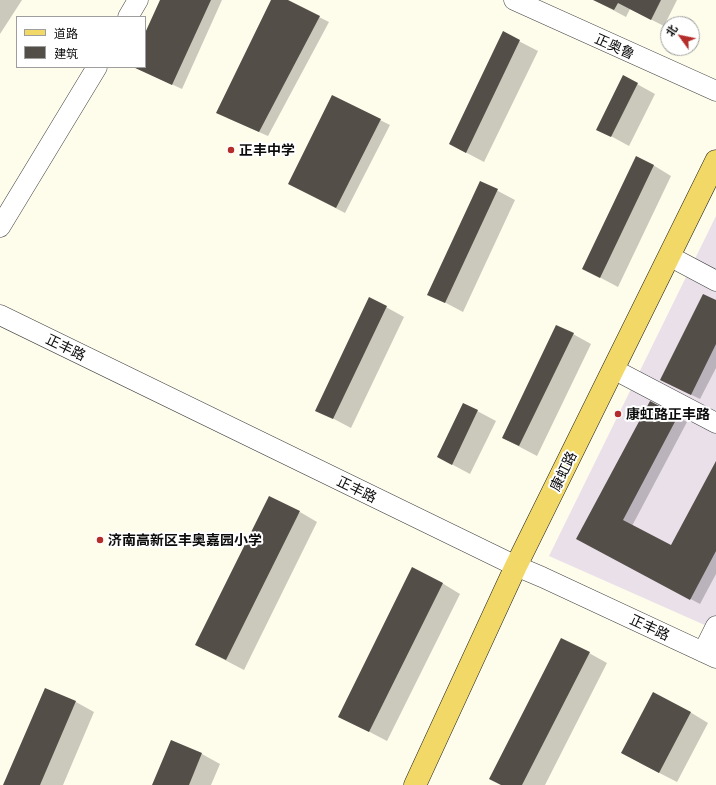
<!DOCTYPE html>
<meta charset="utf-8">
<style>
body{margin:0}
#map{position:relative;width:716px;height:785px;overflow:hidden;background:#fefceb;font-family:Georgia,"Noto Sans SC",serif}
canvas{display:block}
.legend{position:absolute;left:16px;top:16px;width:130px;height:52px;box-sizing:border-box;background:#fff;border:1px solid #9e9e9e;margin:0;padding:5px 7px;list-style:none;font-size:12px;color:#0c0c0c}
.legend li{display:flex;align-items:center;gap:8px;height:20px}
.legend b{width:20px;border:1px solid #9e9e9e}
.north{position:absolute;left:660px;top:16px;width:40px;height:40px;box-sizing:border-box;background:#fff;border:1px solid #9e9e9e;border-radius:50%;rotate:303deg;font-size:11px;font-weight:700;line-height:16px;text-align:center;color:#0c0c0c}
.north::after{content:'';display:block;margin:auto;width:14px;height:18px;background:#b42d2b;clip-path:polygon(50% 0,100% 100%,50% 72%,0 100%)}
</style>
<div id="map">
<canvas width="716" height="785"></canvas>
<ul class="legend">
<li><b style="height:5px;background:#f2d967"></b>道路</li>
<li><b style="height:11px;background:#544e49"></b>建筑</li>
</ul>
<div class="north">北</div>
</div>
<script>
const g = document.querySelector('canvas').getContext('2d');
g.lineJoin = 'round';
function fill(path, color) {
  g.fillStyle = color;
  g.fill(path, 'evenodd');
}
function poly(rows) {
  const path = new Path2D();
  for (const r of rows) {
    path.moveTo(r[0], r[1]);
    for (let i = 2; i < r.length; i += 2) path.lineTo(r[i], r[i + 1]);
  }
  return path;
}
function stroke(path, color, width, dash) {
  g.strokeStyle = color;
  g.lineWidth = width;
  g.lineCap = dash ? 'butt' : 'round';
  g.setLineDash(dash || []);
  g.stroke(path);
}
function label(font, color, halo, rows, align = 'center') {
  g.font = font + ' Georgia,"Noto Sans SC",serif';
  g.lineWidth = 4;
  g.setLineDash([]);
  g.textBaseline = 'middle';
  g.strokeStyle = halo;
  g.fillStyle = color;
  for (const [text, x, y, turn = 0] of rows) {
    g.save();
    g.translate(x, y);
    g.rotate((+turn || 0) * Math.PI / 180);
    g.textAlign = isNaN(turn) ? turn : align;
    if (halo) g.strokeText(text, 0, 0);
    g.fillText(text, 0, 0);
    g.restore();
  }
}
const industrial = poly([
 [716,216,716,630,549,556]
]);
const shadow = poly([
 [0,0,22,0,0,34],
 [161,0,222,0,182,89,134,67,145,67,145,35],
 [272,0,285,0,329,22,268,136,227,118],
 [594,0,677,0,664,26,630,9,626,17],
 [503,33,538,51,484,162,450,144],
 [637,84,655,94,629,146,598,129],
 [380,120,390,125,345,213,289,184],
 [653,165,671,176,618,287,584,269],
 [481,182,515,200,463,312,429,294],
 [716,302,716,368,700,399,671,385],
 [386,307,404,317,351,428,317,410],
 [573,334,591,344,537,456,503,438],
 [650,403,687,422,632,526,671,547,716,463,716,574,700,604,587,544],
 [464,404,496,421,470,474,438,457],
 [300,512,317,522,244,670,196,645],
 [442,583,460,594,387,741,339,716],
 [589,653,607,663,545,785,501,785],
 [45,689,76,702,94,712,63,785,4,785],
 [690,712,708,723,677,782,640,763],
 [171,741,202,754,220,764,211,785,153,785]
]);
const building = poly([
 [160,0,211,0,172,85,133,67,145,67,145,33],
 [271,0,288,0,320,16,259,132,216,113],
 [593,0,661,0,651,20,618,3,614,10],
 [503,31,520,40,466,153,449,144],
 [623,75,638,83,611,137,596,130],
 [332,95,381,119,336,208,288,184],
 [636,156,654,165,600,278,582,269],
 [480,181,498,189,445,303,427,295],
 [703,294,716,300,716,344,691,395,660,380],
 [369,297,387,306,333,419,315,411],
 [556,325,574,333,519,446,502,438],
 [650,401,678,416,623,520,671,545,716,461,716,551,690,600,576,539],
 [463,403,478,410,452,465,437,457],
 [269,496,300,511,226,660,195,645],
 [412,567,443,583,369,732,338,717],
 [561,638,590,652,522,785,501,785,489,779],
 [45,688,76,701,40,785,3,785],
 [653,692,691,712,659,773,621,753],
 [171,740,202,753,189,785,152,785]
]);
const minor = poly([
 [514,0,716,91],
 [128,17,138,0],
 [0,227,97,67],
 [669,256,716,281],
 [0,315,516,566,542,577,716,658],
 [613,369,716,423],
 [703,652,716,626]
]);
const major = poly([
 [415,785,516,566,716,161]
]);
const markers = [
 [231,150,4,"#b42d2b"],
 [618,414,4,"#b42d2b"],
 [100,540,4,"#b42d2b"]
];
const streetNames = [
 ["正奥鲁",615,46,24],
 ["正丰路",66,347,26],
 ["康虹路",563,471,-64],
 ["正丰路",357,489,26],
 ["正丰路",650,627,25]
];
const poiNames = [
 ["正丰中学",239,150],
 ["康虹路正丰路",626,414],
 ["济南高新区丰奥嘉园小学",108,540]
];
fill(industrial, '#eae0ea');
fill(shadow, '#0003');
fill(building, '#544e49');
stroke(minor, '#3f3f3f', 21);
stroke(major, '#1d1d1d', 23);
stroke(minor, '#fff', 20);
stroke(major, '#f2d967', 22);
for (const [x, y, r, color] of markers) {
  const dot = new Path2D();
  dot.arc(x, y, r, 0, 2 * Math.PI);
  g.fillStyle = color;
  g.fill(dot);
  stroke(dot, '#fff', 1.5);
}
label('14px', '#0c0c0c', '#fff', streetNames);
label('bold 14px', '#0c0c0c', '#fff', poiNames, 'left');
</script>
